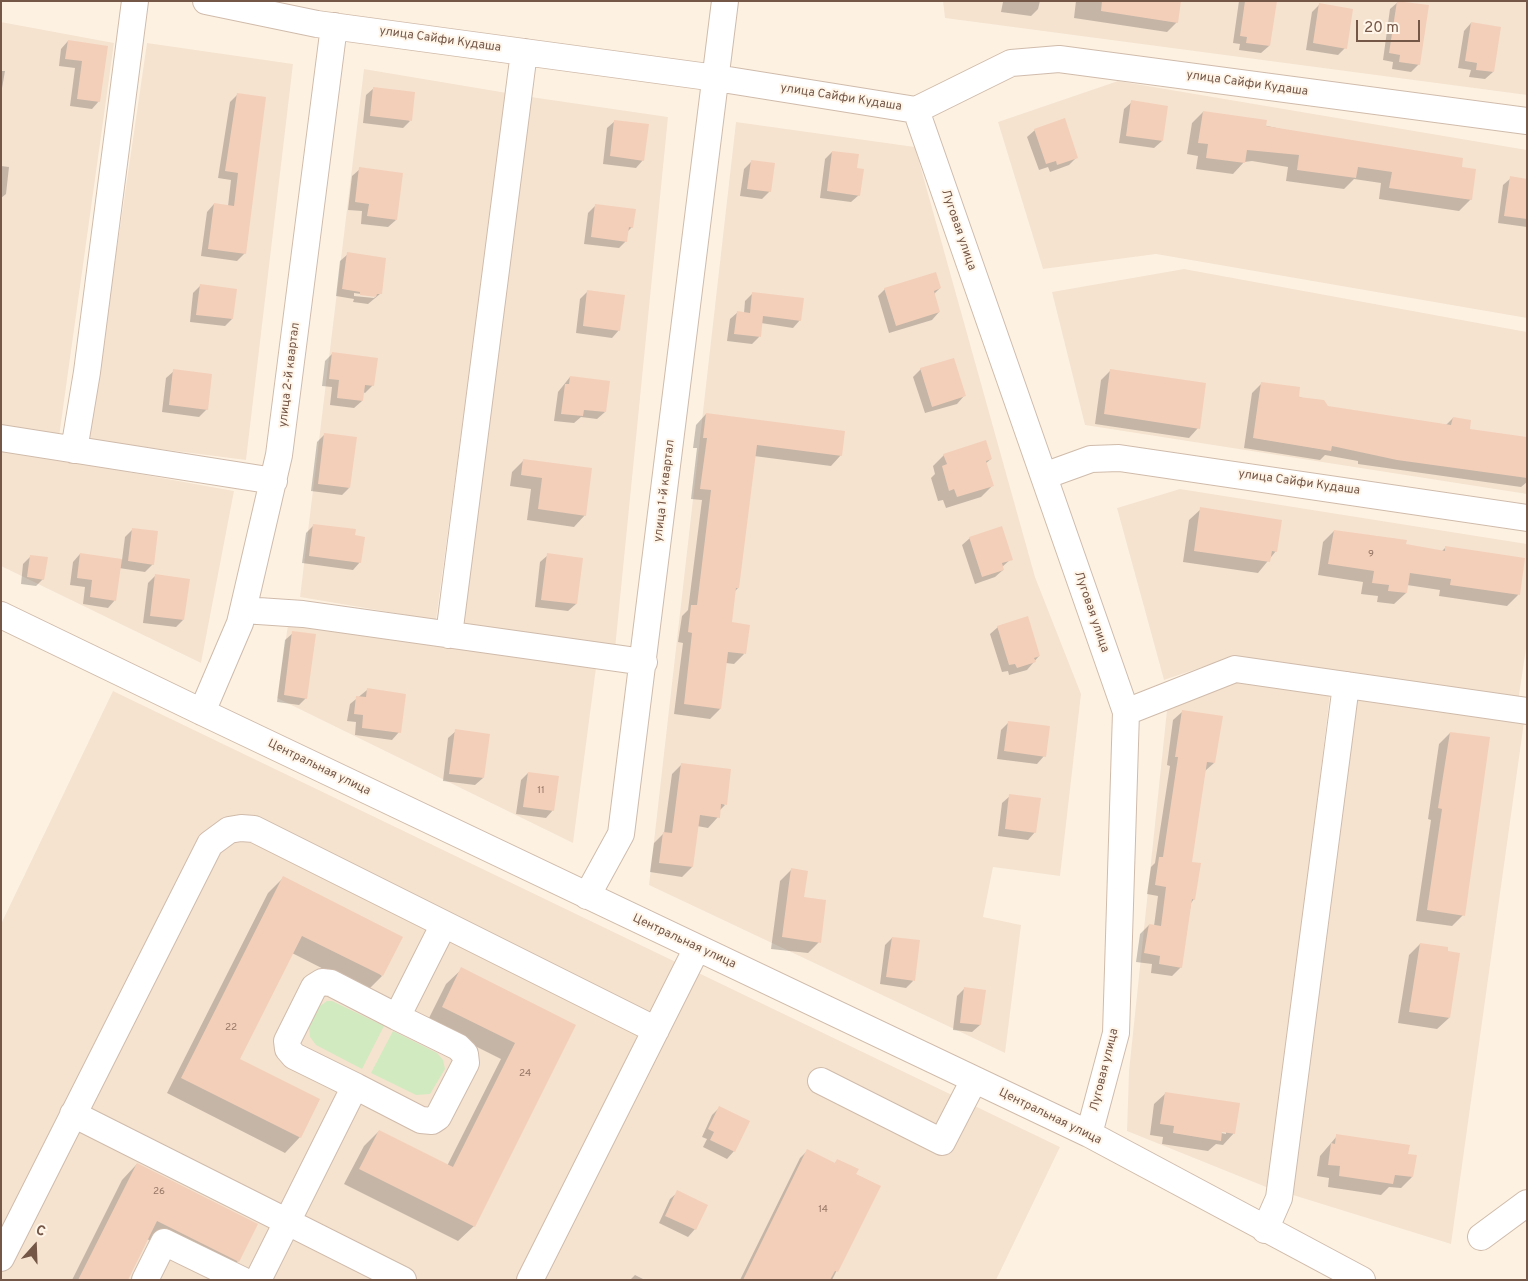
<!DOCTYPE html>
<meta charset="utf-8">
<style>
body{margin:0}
#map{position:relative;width:1528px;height:1281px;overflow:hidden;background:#fdf2e2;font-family:Overpass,sans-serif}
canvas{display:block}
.frame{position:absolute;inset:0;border:2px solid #755748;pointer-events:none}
.north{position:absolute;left:10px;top:1221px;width:50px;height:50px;-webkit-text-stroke:4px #fff6e9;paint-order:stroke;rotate:20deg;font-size:14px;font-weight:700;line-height:20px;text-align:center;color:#755748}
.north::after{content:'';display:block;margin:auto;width:18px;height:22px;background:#755748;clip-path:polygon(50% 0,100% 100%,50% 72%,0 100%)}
.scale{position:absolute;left:1356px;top:20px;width:64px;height:22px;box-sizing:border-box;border:2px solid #755748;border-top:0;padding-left:6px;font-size:15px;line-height:18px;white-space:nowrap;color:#755748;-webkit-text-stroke:4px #fff6e9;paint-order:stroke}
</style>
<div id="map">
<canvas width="1528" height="1281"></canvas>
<div class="frame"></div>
<div class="north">С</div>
<div class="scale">20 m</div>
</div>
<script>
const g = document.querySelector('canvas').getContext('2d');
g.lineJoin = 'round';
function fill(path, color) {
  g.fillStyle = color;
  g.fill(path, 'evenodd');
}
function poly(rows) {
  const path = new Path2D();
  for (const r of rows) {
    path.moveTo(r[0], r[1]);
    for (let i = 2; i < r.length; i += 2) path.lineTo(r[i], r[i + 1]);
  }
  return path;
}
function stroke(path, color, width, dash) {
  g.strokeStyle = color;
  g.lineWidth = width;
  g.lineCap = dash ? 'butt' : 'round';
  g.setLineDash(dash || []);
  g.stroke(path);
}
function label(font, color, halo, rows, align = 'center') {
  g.font = font + ' Overpass,sans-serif';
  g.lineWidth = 4;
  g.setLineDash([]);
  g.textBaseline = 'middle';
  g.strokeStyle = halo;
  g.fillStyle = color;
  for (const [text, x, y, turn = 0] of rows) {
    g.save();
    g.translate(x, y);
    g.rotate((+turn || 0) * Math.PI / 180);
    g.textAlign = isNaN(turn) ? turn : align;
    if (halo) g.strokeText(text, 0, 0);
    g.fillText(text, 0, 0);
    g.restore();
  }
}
const residential = poly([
 [943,1,1527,1,1527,95,945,18],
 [1,22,114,43,59,437,1,426],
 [147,43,293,64,246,460,89,440],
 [364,69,507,93,436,620,300,597],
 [1118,81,1527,150,1527,318,1156,254,1043,269,998,122],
 [531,97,668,117,615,649,461,623],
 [736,122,915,147,1035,577,1081,694,1060,876,993,867,983,917,1021,925,1005,1053,649,885],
 [1184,269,1527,332,1527,494,1085,425,1052,292],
 [1,449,234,491,201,663,1,566],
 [1180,489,1527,544,1527,642,1518,702,1229,658,1164,680,1117,508],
 [288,625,596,668,573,843,277,698],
 [1238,677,1330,694,1271,1189,1127,1131,1129,1071,1167,710],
 [113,691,1060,1147,996,1280,1,1280,1,924],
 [1356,697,1524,722,1451,1244,1293,1195]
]);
const green = poly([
 [327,1001,332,1001,384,1026,362,1069,316,1045,310,1037,309,1027,320,1006],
 [393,1031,437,1053,443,1060,445,1069,430,1094,416,1095,371,1073]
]);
const shadow = poly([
 [1001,1,1040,1,1038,9,1031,16,1001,12,1003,2],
 [1076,1,1180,1,1177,22,1167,32,1074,18],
 [1239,1,1275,1,1269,46,1261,53,1239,50,1240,44,1233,43],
 [1398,2,1419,64,1411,72,1392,69,1393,62,1383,60,1390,9],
 [1319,5,1345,48,1338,55,1306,50,1312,12],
 [1471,23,1493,72,1485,79,1469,77,1471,70,1458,68,1464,31],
 [68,41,106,47,99,101,92,109,70,106,75,68,59,66,61,49],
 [1,71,5,71,1,94],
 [374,88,410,121,403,128,363,123,366,95],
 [237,95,245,253,237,261,201,256,207,212,214,204,228,206,231,180,218,178,230,102],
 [1132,102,1162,141,1154,148,1119,143,1124,109],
 [1203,112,1460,168,1471,199,1459,211,1379,199,1381,183,1354,179,1344,189,1286,181,1288,167,1252,161,1244,162,1233,174,1196,169,1198,156,1187,154,1192,123],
 [615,121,643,160,636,168,603,164,607,128],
 [1035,130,1077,157,1069,165,1050,172,1048,167,1039,170,1027,137],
 [832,152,856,169,859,195,851,202,820,198,825,159],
 [751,162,770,191,762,199,740,196,744,169],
 [1,166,9,167,6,194,1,198],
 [360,169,396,220,388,227,361,224,362,211,348,210,352,176],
 [1511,178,1527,180,1527,227,1498,223,1503,185],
 [596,205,632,227,627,232,626,241,619,248,584,244,588,213],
 [348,254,380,294,368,304,353,302,354,299,336,296,340,261],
 [354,293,376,296,374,298,354,296],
 [201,285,232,319,225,326,190,322,193,293],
 [940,288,934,294,939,312,932,320,889,333,878,296,885,289],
 [588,291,619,330,612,338,576,333,580,299],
 [753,293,800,320,793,328,761,323,759,337,752,344,727,341,730,319,738,312,744,313,745,301],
 [333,353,373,385,365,393,363,392,362,401,354,408,330,405,332,387,322,386,325,361],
 [921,369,964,396,957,404,925,413,913,377],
 [1111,370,1198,428,1189,438,1095,424,1101,380],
 [174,371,207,409,199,417,162,412,166,378],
 [570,377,605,412,597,419,581,417,574,423,554,421,558,392],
 [1262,383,1327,407,1446,425,1453,418,1469,430,1527,439,1527,482,1521,487,1358,464,1358,461,1325,455,1320,460,1244,448,1252,393],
 [706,414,841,455,831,466,754,456,738,588,735,591,730,623,744,654,734,664,726,663,720,709,710,719,674,714,683,643,678,642,682,616,688,610,702,500,691,499,697,448,693,448,696,425],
 [325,434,349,488,342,495,311,491,317,442],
 [944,455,991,459,985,464,992,486,981,497,946,508,943,500,938,501,931,478,935,474,933,466],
 [523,461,585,515,574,527,527,520,531,489,510,486,512,472],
 [1201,509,1276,551,1258,573,1183,562,1189,520],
 [314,525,354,536,360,562,353,570,302,563,306,533],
 [133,529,153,564,145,572,119,568,115,600,108,608,83,604,85,587,70,585,73,562,80,554,122,560,125,537],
 [1334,531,1441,552,1446,547,1524,559,1518,595,1507,606,1439,596,1440,590,1407,585,1406,593,1394,604,1377,602,1378,596,1361,594,1363,582,1318,575,1323,542],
 [970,538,1011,559,1002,567,1003,570,995,577,975,584,962,545],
 [548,555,581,559,576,604,568,611,535,607,540,562],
 [31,556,43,579,36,586,21,584,23,564],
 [156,575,183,620,176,627,143,623,148,583],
 [998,627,1039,656,1027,670,1009,675,1008,671,1002,672,990,634],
 [293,633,306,698,299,705,277,702,285,640],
 [367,690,399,732,392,740,355,735,356,722,347,721,350,704],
 [1182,712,1214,763,1205,771,1191,863,1194,899,1191,903,1181,967,1172,976,1151,973,1152,964,1136,962,1140,934,1149,925,1154,926,1158,896,1147,894,1151,867,1155,863,1170,766,1167,765,1173,720],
 [1009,722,1044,756,1037,764,997,759,1001,730],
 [456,731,483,778,475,785,443,781,448,738],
 [1450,733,1463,915,1452,926,1416,921,1431,820,1428,819,1439,744],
 [682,764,725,805,719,811,718,817,708,828,697,826,692,867,682,877,650,872,654,843,664,833,672,774],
 [528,773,553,810,546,818,516,814,521,780],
 [1010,796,1035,832,1028,840,998,836,1002,803],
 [791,870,819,942,808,953,771,949,780,881],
 [283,878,382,976,367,991,292,953,238,1059,319,1100,300,1137,285,1153,167,1093,268,893],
 [892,938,913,981,906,988,880,984,885,945],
 [1420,944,1449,1018,1437,1029,1398,1023,1409,955],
 [462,969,574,1026,474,1226,458,1241,344,1184,364,1146,379,1131,447,1166,501,1059,427,1022,446,984],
 [965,988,980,1025,972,1032,953,1030,957,996],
 [1166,1093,1234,1133,1223,1145,1216,1144,1208,1151,1162,1144,1163,1137,1150,1135,1154,1104],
 [1226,1131,1226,1134,1216,1132],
 [719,1108,734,1151,727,1159,703,1147,707,1139,702,1137,712,1115],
 [1337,1136,1407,1155,1412,1177,1401,1188,1389,1187,1381,1195,1328,1187,1329,1178,1317,1176,1320,1156],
 [807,1151,834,1164,838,1160,855,1174,879,1186,832,1280,740,1280,800,1158],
 [137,1164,238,1261,222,1276,147,1239,126,1280,72,1280,122,1180],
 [678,1192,695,1229,688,1237,659,1223,670,1199],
 [635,1275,645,1280,630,1280]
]);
const building = poly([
 [1102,1,1181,1,1178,23,1101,11],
 [1245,1,1277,1,1270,46,1246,43,1247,37,1240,36],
 [1397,1,1429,5,1420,65,1399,62,1400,55,1389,53],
 [1319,3,1353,9,1347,49,1313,43],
 [1471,22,1501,27,1494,72,1476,70,1477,63,1465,61],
 [68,40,108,46,100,102,77,99,82,61,65,59],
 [373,87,415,92,412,121,370,116],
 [237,93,266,97,246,254,208,249,214,203,234,206,238,173,225,171],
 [1131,100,1168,106,1163,141,1126,136],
 [1203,111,1267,120,1266,126,1463,158,1462,167,1476,169,1472,200,1389,188,1392,172,1358,167,1356,178,1297,170,1299,155,1247,150,1245,163,1206,158,1208,144,1198,143],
 [1065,118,1078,158,1057,165,1056,161,1046,164,1034,129],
 [614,120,649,124,644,161,610,156],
 [832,151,859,154,857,168,864,169,860,196,827,191],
 [751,160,775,163,771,192,747,189],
 [359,167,403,173,397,220,367,216,369,204,355,202],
 [1510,176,1527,179,1527,219,1504,216],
 [595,204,636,209,633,228,629,227,627,242,591,237],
 [347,252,386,258,382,294,377,294,376,297,360,295,360,292,342,289],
 [936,272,941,288,934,291,940,312,896,326,884,288],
 [200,284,237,289,233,319,196,315],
 [587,290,625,295,620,331,583,326],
 [752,292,804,298,801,321,763,316,761,337,734,334,737,311,750,313],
 [332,352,378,358,374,386,365,385,363,401,337,398,339,380,329,379],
 [954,358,966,396,932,407,920,368],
 [173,369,212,374,208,410,169,405],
 [1110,369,1206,383,1200,429,1104,414],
 [570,376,610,381,606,412,584,410,583,416,561,414,565,384,569,384],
 [1261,382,1300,387,1299,397,1324,400,1328,406,1451,425,1453,417,1471,420,1470,429,1527,437,1527,478,1397,460,1332,446,1331,451,1253,438],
 [706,413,845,431,842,456,757,445,739,588,736,588,732,622,750,625,746,654,728,652,721,709,684,704,692,633,688,632,691,605,697,605,711,490,700,489,707,438,703,438],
 [324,433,357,437,350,488,318,484],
 [986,440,992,459,986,461,994,486,957,497,954,489,949,491,942,466,947,464,943,454],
 [523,459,592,468,586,516,538,509,542,478,521,475],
 [1200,507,1282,520,1277,552,1272,551,1270,562,1194,551],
 [313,524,356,529,355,535,365,537,361,563,309,556],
 [1002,526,1013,560,1002,563,1004,570,982,577,969,537],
 [132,528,158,531,154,565,128,561],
 [1334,530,1407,540,1406,544,1445,551,1445,546,1525,558,1520,595,1450,585,1451,579,1410,573,1407,593,1388,591,1389,585,1372,583,1374,571,1328,564],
 [80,553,122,559,116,601,90,597,92,580,77,578],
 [547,553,583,558,577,604,541,600],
 [30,555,48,557,44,580,27,577],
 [155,574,190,579,184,620,150,616],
 [1028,616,1040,656,1034,658,1036,662,1017,668,1015,664,1009,665,997,626],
 [292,631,316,634,307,699,284,695],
 [367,688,406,694,401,733,362,728,363,715,354,714,356,696,366,697],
 [1182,710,1223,716,1215,763,1207,762,1192,862,1201,863,1195,900,1192,899,1182,968,1159,964,1160,956,1144,953,1149,924,1161,926,1166,887,1155,885,1159,857,1163,857,1178,757,1175,757],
 [1008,721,1050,726,1046,757,1004,751],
 [455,729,490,734,484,778,449,774],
 [1450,732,1490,737,1465,916,1427,910,1442,809,1438,808],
 [681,763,731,769,727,805,721,804,720,818,700,815,693,867,659,863,663,832,672,833],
 [528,772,559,776,554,811,523,807],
 [1009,794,1041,798,1036,833,1005,829],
 [791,868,808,871,804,897,826,900,821,943,782,937],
 [283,876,403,937,383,976,302,936,240,1059,320,1099,301,1138,181,1078],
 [892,937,920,940,915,981,886,977],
 [1420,943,1448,947,1448,951,1460,953,1450,1018,1409,1012],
 [461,967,576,1025,475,1227,359,1169,379,1130,453,1167,515,1043,442,1007],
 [964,987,986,990,981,1025,960,1023],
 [1165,1092,1240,1103,1235,1134,1222,1132,1221,1141,1173,1133,1174,1126,1160,1124],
 [719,1106,750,1121,735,1152,710,1140,714,1132,708,1129],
 [1336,1134,1410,1145,1408,1154,1417,1155,1413,1177,1395,1175,1393,1184,1339,1176,1340,1166,1328,1165,1331,1143,1335,1144],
 [807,1149,835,1163,837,1159,859,1169,856,1174,881,1186,838,1272,835,1271,830,1280,743,1280],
 [137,1163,258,1224,239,1262,157,1221,128,1280,78,1280],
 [677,1190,708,1205,696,1230,665,1216]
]);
const minor = poly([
 [206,1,317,24,716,78,916,110,1011,63,1059,59,1527,121],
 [916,110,1126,712,1116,1033,1089,1134],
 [1,438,274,481],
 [74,450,87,372,135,1],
 [1044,476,1091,459,1119,458,1527,518],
 [243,610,303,614,644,662],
 [1,615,202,712,1089,1134,1362,1280],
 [449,635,524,52],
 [202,712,240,623,279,455,334,26],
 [1126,712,1235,669,1527,711],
 [587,896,621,834,725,1],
 [821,1081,942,1142,974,1080],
 [355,1086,421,1120,432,1121,438,1117,466,1063,465,1054,458,1047,397,1017],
 [73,1114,403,1280],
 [1265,1230,1279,1198,1346,685],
 [1481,1237,1527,1203],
 [1,1258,210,844,229,830,241,828,254,829,656,1030],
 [145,1280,164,1242,242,1280],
 [258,1280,355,1086,294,1056,288,1049,287,1041,314,987,322,982,331,983,397,1017,444,924],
 [530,1280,697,948]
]);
const numberNames = [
 ["9",1371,555],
 ["11",541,791],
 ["22",231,1028],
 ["24",525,1074],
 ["26",159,1192],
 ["14",823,1210]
];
const streetNames = [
 ["улица Сайфи Кудаша",440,40,8],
 ["улица Сайфи Кудаша",1247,84,8],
 ["улица Сайфи Кудаша",841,98,9],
 ["Луговая улица",958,230,71],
 ["улица 2-й квартал",290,375,-83],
 ["улица Сайфи Кудаша",1299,483,8],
 ["улица 1-й квартал",665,491,-83],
 ["Луговая улица",1091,612,71],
 ["Центральная улица",319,768,26],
 ["Центральная улица",684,942,25],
 ["Луговая улица",1105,1070,-76],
 ["Центральная улица",1050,1117,26]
];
fill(residential, '#f5e3d0');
fill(green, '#d2eac0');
fill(shadow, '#0003');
fill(building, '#f3cfb9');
stroke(minor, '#d0bbab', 28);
stroke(minor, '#fff', 26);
label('10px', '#947564', null, numberNames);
label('12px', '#755748', '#fff6e9', streetNames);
</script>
